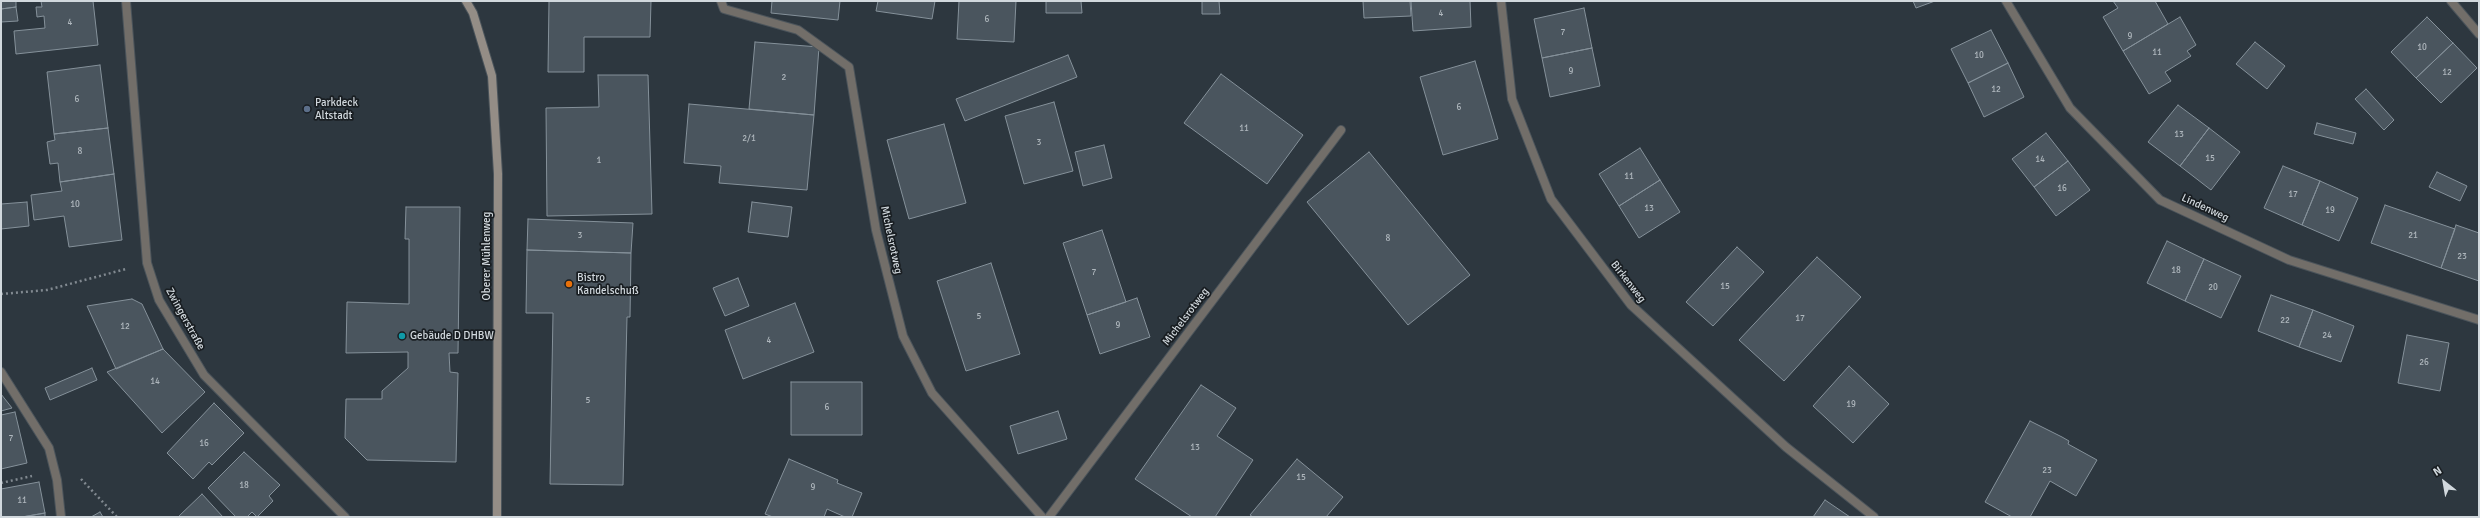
<!DOCTYPE html>
<meta charset="utf-8">
<style>
body{margin:0}
#map{position:relative;width:2480px;height:518px;overflow:hidden;background:#2d373f;font-family:Signika,sans-serif}
canvas{display:block}
.frame{position:absolute;inset:0;border:2px solid #d1d8dd;pointer-events:none}
.north{position:absolute;left:2424px;top:462px;width:40px;height:40px;-webkit-text-stroke:3px #191e22;paint-order:stroke;rotate:329deg;font-size:11px;font-weight:700;line-height:16px;text-align:center;color:#d1d8dd}
.north::after{content:'';display:block;margin:auto;width:14px;height:18px;background:#d1d8dd;clip-path:polygon(50% 0,100% 100%,50% 72%,0 100%)}
</style>
<div id="map">
<canvas width="2480" height="518"></canvas>
<div class="frame"></div>
<div class="north">N</div>
</div>
<script>
const g = document.querySelector('canvas').getContext('2d');
g.lineJoin = 'round';
function fill(path, color) {
  g.fillStyle = color;
  g.fill(path, 'evenodd');
}
function poly(rows) {
  const path = new Path2D();
  for (const r of rows) {
    path.moveTo(r[0], r[1]);
    for (let i = 2; i < r.length; i += 2) path.lineTo(r[i], r[i + 1]);
  }
  return path;
}
function stroke(path, color, width, dash) {
  g.strokeStyle = color;
  g.lineWidth = width;
  g.lineCap = dash ? 'butt' : 'round';
  g.setLineDash(dash || []);
  g.stroke(path);
}
function label(font, color, halo, rows, align = 'center') {
  g.font = font + ' Signika,sans-serif';
  g.lineWidth = 3.5;
  g.setLineDash([]);
  g.textBaseline = 'middle';
  g.strokeStyle = halo;
  g.fillStyle = color;
  for (const [text, x, y, turn = 0] of rows) {
    g.save();
    g.translate(x, y);
    g.rotate((+turn || 0) * Math.PI / 180);
    g.textAlign = isNaN(turn) ? turn : align;
    if (halo) g.strokeText(text, 0, 0);
    g.fillText(text, 0, 0);
    g.restore();
  }
}
const building = poly([
 [1,1,16,1,16,7,1,9,1,1],
 [41,1,93,1,98,45,16,54,14,31,45,28,44,16,37,17,36,7,42,7,41,1],
 [549,1,651,1,650,37,584,37,584,72,548,72,549,1],
 [772,1,840,1,838,20,771,13,772,1],
 [878,1,935,1,932,19,876,11,878,1],
 [959,1,1016,1,1014,42,957,39,959,1],
 [1046,1,1081,1,1082,13,1046,13,1046,1],
 [1202,1,1219,1,1220,14,1202,14,1202,1],
 [1363,1,1410,1,1411,16,1364,18,1363,1],
 [1411,1,1470,1,1471,27,1413,31,1411,1],
 [1913,1,1935,1,1916,8,1913,1],
 [2113,1,2155,1,2168,24,2123,51,2103,17,2118,8,2113,1],
 [16,7,18,21,1,22,1,9,16,7],
 [1584,8,1592,48,1542,58,1534,19,1584,8],
 [2180,17,2196,45,2187,51,2191,56,2165,72,2171,81,2149,94,2123,51,2180,17],
 [2427,17,2453,43,2416,78,2391,52,2427,17],
 [1991,30,2008,63,1968,83,1951,49,1991,30],
 [755,42,819,47,814,115,749,109,755,42],
 [2255,42,2285,66,2267,89,2236,64,2255,42],
 [2453,43,2477,68,2441,103,2416,78,2453,43],
 [1592,48,1600,86,1550,97,1542,58,1592,48],
 [1068,55,1077,77,965,121,956,99,1068,55],
 [1475,61,1498,139,1443,155,1420,77,1475,61],
 [2008,63,2024,97,1984,117,1968,83,2008,63],
 [100,65,108,128,54,134,47,72,100,65],
 [1221,74,1303,135,1267,184,1184,123,1221,74],
 [598,75,648,75,652,214,547,216,546,108,599,107,598,75],
 [2366,89,2394,120,2384,130,2355,99,2366,89],
 [1054,102,1073,171,1024,184,1005,116,1054,102],
 [689,104,814,115,807,190,719,183,721,166,684,163,689,104],
 [2178,105,2209,128,2180,166,2148,142,2178,105],
 [2317,123,2356,133,2353,144,2314,134,2317,123],
 [944,124,966,203,909,219,887,140,944,124],
 [108,128,114,174,60,182,58,163,50,164,47,142,55,140,54,134,108,128],
 [2209,128,2240,152,2211,190,2180,166,2209,128],
 [2046,133,2068,161,2034,187,2012,159,2046,133],
 [1104,145,1112,178,1083,186,1075,152,1104,145],
 [1640,148,1660,180,1619,206,1599,174,1640,148],
 [1369,152,1470,275,1408,325,1307,202,1369,152],
 [2068,161,2090,190,2056,216,2034,187,2068,161],
 [2283,166,2320,181,2302,225,2264,208,2283,166],
 [2437,172,2467,186,2460,201,2429,187,2437,172],
 [114,174,122,240,69,247,64,216,34,220,31,195,62,191,60,182,114,174],
 [1660,180,1680,212,1639,238,1619,206,1660,180],
 [2320,181,2358,198,2339,241,2302,225,2320,181],
 [27,202,29,226,1,229,1,204,27,202],
 [752,202,792,207,788,237,748,232,752,202],
 [2385,205,2455,229,2441,268,2371,243,2385,205],
 [406,207,460,207,458,353,449,353,450,372,458,373,456,462,367,460,345,438,346,399,382,399,382,391,408,368,408,352,346,353,347,302,409,304,409,239,405,239,406,207],
 [528,219,633,223,631,253,527,250,528,219],
 [2456,225,2479,233,2479,281,2441,268,2456,225],
 [1102,230,1126,302,1087,315,1063,243,1102,230],
 [2167,241,2204,259,2185,301,2147,283,2167,241],
 [1737,247,1764,272,1713,326,1686,302,1737,247],
 [527,250,631,253,630,317,627,317,623,485,550,484,553,313,526,313,527,250],
 [1817,257,1861,297,1784,381,1739,340,1817,257],
 [2204,259,2241,276,2221,318,2185,301,2204,259],
 [991,263,1020,354,966,371,937,281,991,263],
 [738,278,749,306,725,316,713,288,738,278],
 [2271,295,2313,310,2299,347,2258,331,2271,295],
 [1137,298,1150,337,1100,354,1087,315,1137,298],
 [132,299,142,304,163,349,116,369,87,306,132,299],
 [795,303,814,352,743,379,725,330,795,303],
 [2313,310,2354,326,2341,362,2299,347,2313,310],
 [2407,335,2449,343,2440,391,2398,383,2407,335],
 [163,349,205,392,162,433,107,372,163,349],
 [1849,366,1889,404,1853,443,1813,406,1849,366],
 [92,368,97,380,50,400,45,388,92,368],
 [791,382,862,382,862,435,791,435,791,382],
 [1201,385,1236,408,1217,436,1253,460,1215,517,1192,517,1135,479,1201,385],
 [1,394,12,408,1,411,1,394],
 [214,403,244,433,212,465,209,462,193,479,167,453,214,403],
 [1058,411,1067,439,1018,454,1010,426,1058,411],
 [15,412,27,463,1,469,1,415,15,412],
 [2030,421,2062,437,2069,441,2068,444,2097,460,2076,496,2050,481,2030,517,2012,517,1985,502,2030,421],
 [244,452,280,485,269,496,273,501,257,517,252,512,247,517,236,517,208,488,244,452],
 [789,459,838,480,837,483,862,493,852,517,845,517,827,509,824,517,773,517,765,514,789,459],
 [1297,459,1343,497,1326,517,1253,517,1250,515,1297,459],
 [39,482,45,513,22,517,1,517,1,489,39,482],
 [202,494,223,517,178,517,202,494],
 [1825,500,1850,517,1813,517,1825,500],
 [100,512,103,517,91,517,100,512],
 [45,513,45,517,22,517,45,513]
]);
const path = poly([
 [1,294,47,290,126,269],
 [81,479,117,517],
 [1,483,32,476]
]);
const lane = poly([
 [1,372,49,448,57,480,61,517],
 [1049,517,1341,130]
]);
const street = poly([
 [126,1,147,263,159,300,204,375,345,517],
 [721,1,724,9,798,30,849,67,876,230,903,336,932,393,1042,517],
 [1501,1,1512,99,1551,199,1631,305,1786,447,1874,517],
 [2006,1,2070,108,2160,200,2289,260,2479,320],
 [2451,1,2479,34]
]);
const secondary = poly([
 [466,1,473,13,492,76,498,174,497,517]
]);
const markers = [
 [307,109,4,"#5c6f8a"],
 [569,284,4,"#e8710a"],
 [402,336,4,"#0f9aa8"]
];
const numberNames = [
 ["4",1441,14],
 ["6",987,20],
 ["4",70,23],
 ["7",1563,33],
 ["9",2130,37],
 ["10",2422,48],
 ["11",2157,53],
 ["10",1979,56],
 ["9",1571,72],
 ["12",2447,73],
 ["2",784,78],
 ["12",1996,90],
 ["6",77,100],
 ["6",1459,108],
 ["11",1244,129],
 ["13",2179,135],
 ["2/1",749,139],
 ["3",1039,143],
 ["8",80,152],
 ["15",2210,159],
 ["14",2040,160],
 ["1",599,161],
 ["11",1629,177],
 ["16",2062,189],
 ["17",2293,195],
 ["10",75,205],
 ["13",1649,209],
 ["19",2330,211],
 ["3",580,236],
 ["21",2413,236],
 ["8",1388,239],
 ["23",2462,257],
 ["18",2176,271],
 ["7",1094,273],
 ["15",1725,287],
 ["20",2213,288],
 ["5",979,317],
 ["17",1800,319],
 ["22",2285,321],
 ["9",1118,326],
 ["12",125,327],
 ["24",2327,336],
 ["4",769,341],
 ["26",2424,363],
 ["14",155,382],
 ["5",588,401],
 ["19",1851,405],
 ["6",827,408],
 ["7",11,439],
 ["16",204,444],
 ["13",1195,448],
 ["23",2047,471],
 ["15",1301,478],
 ["18",244,486],
 ["9",813,488],
 ["11",22,501]
];
const poiNames = [
 ["Parkdeck",315,103],
 ["Altstadt",315,116],
 ["Bistro",577,278],
 ["Kandelschuß",577,291],
 ["Gebäude D DHBW",410,336]
];
const streetNames = [
 ["Lindenweg",2205,208,25],
 ["Michelsrotweg",891,240,78],
 ["Oberer Mühlenweg",487,256,-90],
 ["Birkenweg",1628,282,52],
 ["Michelsrotweg",1186,317,-53],
 ["Zwingerstraße",185,319,61]
];
fill(building, '#4a555e');
stroke(building, '#85919a', 1);
stroke(lane, '#4b545b', 10);
stroke(street, '#4b545b', 10);
stroke(secondary, '#4b545b', 10);
stroke(path, '#818990', 2.5, [2, 3]);
stroke(lane, '#726e69', 8);
stroke(street, '#726e69', 8);
stroke(secondary, '#948d86', 8);
for (const [x, y, r, color] of markers) {
  const dot = new Path2D();
  dot.arc(x, y, r, 0, 2 * Math.PI);
  g.fillStyle = color;
  g.fill(dot);
  stroke(dot, '#191e22', 1.5);
}
label('9px', '#afb7bd', null, numberNames);
label('11px', '#d1d8dd', '#191e22', poiNames, 'left');
label('11px', '#d1d8dd', '#191e22', streetNames);
</script>
